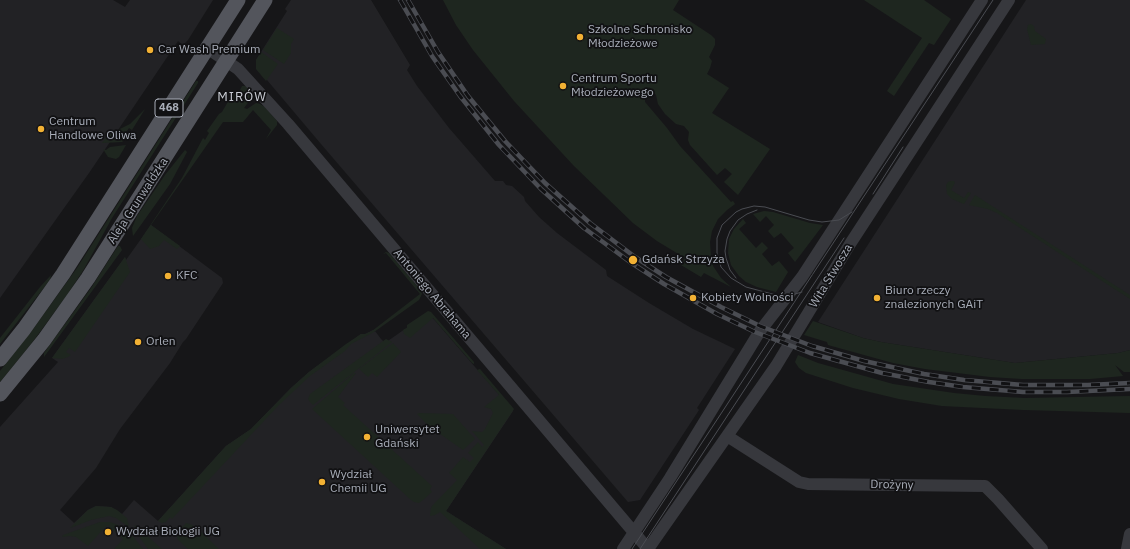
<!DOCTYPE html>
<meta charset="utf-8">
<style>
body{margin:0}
canvas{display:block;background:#161618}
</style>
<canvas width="1130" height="549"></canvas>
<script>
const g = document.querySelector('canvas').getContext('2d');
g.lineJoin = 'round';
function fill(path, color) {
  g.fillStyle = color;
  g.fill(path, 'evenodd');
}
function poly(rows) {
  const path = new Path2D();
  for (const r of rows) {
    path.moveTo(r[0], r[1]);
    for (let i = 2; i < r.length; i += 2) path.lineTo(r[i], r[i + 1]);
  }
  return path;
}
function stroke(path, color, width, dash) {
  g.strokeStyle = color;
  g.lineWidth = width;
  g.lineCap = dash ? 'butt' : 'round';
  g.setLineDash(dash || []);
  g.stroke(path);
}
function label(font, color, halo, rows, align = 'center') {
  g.font = font + ' "IBM Plex Sans",sans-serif';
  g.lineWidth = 3.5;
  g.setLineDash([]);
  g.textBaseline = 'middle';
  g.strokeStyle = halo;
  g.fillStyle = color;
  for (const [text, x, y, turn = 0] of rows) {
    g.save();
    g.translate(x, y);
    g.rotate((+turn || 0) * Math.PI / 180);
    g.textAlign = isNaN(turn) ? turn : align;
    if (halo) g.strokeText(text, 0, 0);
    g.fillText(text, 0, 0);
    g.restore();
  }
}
const built = poly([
 [0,0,113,0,125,7,130,0,213,0,188,40,183,45,178,41,89,173,0,298],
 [291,0,371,0,410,65,407,70,417,86,449,128,495,181,503,181,506,185,512,186,524,197,525,201,539,217,557,233,606,270,607,276,649,303,693,329,735,349,697,408,699,410,640,500,628,502,321,144,267,80,256,63,256,60,287,11,285,9],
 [1026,0,1130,0,1130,350,1118,353,1015,363,881,342,863,338,818,322],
 [151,225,222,278,223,283,186,339,183,342,170,363,120,429,96,468,60,510,72,521,74,523,88,510,96,506,111,507,122,514,134,500,158,521,226,446,251,429,291,388,309,372,361,334,365,334,373,330,374,332,375,331,381,339,385,343,425,315,431,316,513,411,446,511,506,549,0,549,0,427,58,362,52,358,125,257,126,260]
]);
const green = poly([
 [443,0,679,0,673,10,711,35,715,39,715,45,709,57,712,61,710,68,707,74,729,88,712,113,770,149,738,195,724,182,732,174,725,168,717,175,690,145,688,140,689,132,684,126,676,124,665,114,658,104,656,95,649,87,648,88,650,91,645,94,645,102,667,128,680,146,731,202,733,201,735,204,727,210,718,219,712,231,710,242,711,258,713,266,721,278,731,287,704,273,701,277,681,265,685,258,657,241,633,223,574,166,514,101,473,50,456,25],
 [864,0,924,0,951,19,934,45,929,43,894,96,887,91,922,38],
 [1031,24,1034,26,1035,31,1046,39,1045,44,1031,45,1027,29,1028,25],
 [277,28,294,39,291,44,291,53,284,64,263,50],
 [261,52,278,64,266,81,256,69,256,60],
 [196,81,198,81,198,83,112,218,84,269,67,295,31,344,0,382,0,371,31,332,77,268],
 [242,86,246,86,253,93,253,96,244,108,247,109,256,103,260,104,265,107,277,121,277,125,266,139,271,130,253,110,243,122,223,122,151,225,180,246,177,249,164,240,159,246,150,249,141,239,182,178,203,138,205,140,209,133,207,131,219,114,222,112,233,93,240,90],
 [145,109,132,130,129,128,124,135,127,137,122,142,102,143,108,135,130,124],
 [126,145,119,157,116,159,108,157,103,149,106,150,110,147],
 [185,150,187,152,170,184,133,236,132,228,137,216,165,175],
 [951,181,954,181,955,183,951,190,964,198,968,192,971,193,964,204,952,199,947,194,946,185,948,182],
 [975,195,1130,295,1130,299,997,213,988,209,969,205],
 [764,211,773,212,810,223,823,225,795,262,788,253,794,248,781,233,774,238,768,231,774,225,766,216,760,222,753,214],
 [743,219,746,223,739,229,756,248,762,242,768,248,762,254,772,266,779,261,788,272,776,292,757,287,746,282,739,276,731,265,728,253,729,239,734,229],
 [118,246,120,246,122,250,44,357,44,353,91,288],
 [386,252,389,253,420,289,422,294,419,300,374,332,351,344,345,351,310,376,279,405,172,519,170,517,166,522,162,523,158,521,226,446,251,429,291,388,309,372,346,344,361,334,365,334,372,331,420,294,386,253,383,254],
 [125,257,130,272,75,352,69,348,66,352,71,355,68,357,62,359,52,358],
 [51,275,50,280,0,344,0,338,40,287],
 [428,311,431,312,474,362,474,364,472,363,433,318,410,338,404,334,403,330,407,328,407,325],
 [813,321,863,338,881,342,1015,363,1118,353,1130,350,1130,372,1124,372,1115,365,1123,376,1090,379,1022,379,990,377,925,369,893,363,828,345,827,342,804,335],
 [386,339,392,342,313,405,310,402,308,399,310,394],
 [393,343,401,352,377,377,372,373,368,377,359,369],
 [798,355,818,363,893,384,954,393,985,396,1025,398,1130,396,1130,413,1024,410,942,406,899,399,853,388,806,373,799,368,795,362],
 [480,369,514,409,446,511,506,549,480,549,440,512,435,515,430,516,431,508,432,506,457,480,449,473,463,457,470,462,474,458,468,453,478,442,482,447,484,445,472,431,482,432,485,429,493,413,491,409,484,407,499,395,477,370],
 [354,373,356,373,338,397,345,403,343,405,432,486,430,489,432,492,423,500,419,503,414,502,411,500,312,409],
 [419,413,453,414,475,439,463,450,430,427,417,414],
 [96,506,111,507,117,510,127,518,129,527,116,518,109,516,91,520,70,528,88,510],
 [100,522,110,522,118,525,132,535,143,549,114,549,123,539,107,525,88,546,76,537,70,536,62,537,63,535],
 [186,523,190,524,196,527,219,549,188,549,178,540,177,536,177,533],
 [134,525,136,526,162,549,148,549,138,535]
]);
const minor = poly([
 [207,48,238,69,288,124,648,549],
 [727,436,799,482,808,484,985,486,998,499,1042,549],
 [623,549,670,478,760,331,802,277,982,0],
 [648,549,776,366,850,244,1009,0],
 [1127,549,1130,534]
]);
const major = poly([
 [0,359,24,329,63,274,238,0],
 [0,394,44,340,88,278,265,0]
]);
const tram = poly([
 [873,194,903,147],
 [736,278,730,270,726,258,725,251,727,239,730,231,738,220,747,214,757,210],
 [802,292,788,296,776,295,746,287,731,278,721,267,717,253,717,238,722,225,736,212,742,209,754,206,765,207,809,220,822,222,839,220,852,212],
 [632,549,993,0],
 [640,549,844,238]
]);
const rail = poly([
 [400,0,432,56,460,96,499,145,541,189,584,228,630,262,664,284,717,314,755,332,810,353,882,373,929,382,963,387,1023,392,1067,392,1130,389],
 [408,0,438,52,468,96,505,141,545,183,590,223,635,257,666,277,721,307,760,326,812,346,864,361,924,374,964,380,1023,385,1088,385,1130,383]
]);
const markers = [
 [580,37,4,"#f2b134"],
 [150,50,4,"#f2b134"],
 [563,86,4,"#f2b134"],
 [41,129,4,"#f2b134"],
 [633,260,5,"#f2b134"],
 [168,276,4,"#f2b134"],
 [693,298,4,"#f2b134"],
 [877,298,4,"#f2b134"],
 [138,342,4,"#f2b134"],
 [367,437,4,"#f2b134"],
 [322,482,4,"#f2b134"],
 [108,532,4,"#f2b134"]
];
const shields = [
 [169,108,28]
];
const shieldNames = [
 ["468",169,108]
];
const poiNames = [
 ["Szkolne Schronisko",588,30],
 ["Młodzieżowe",588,44],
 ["Car Wash Premium",158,50],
 ["Centrum Sportu",571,79],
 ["Młodzieżowego",571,93],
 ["Centrum",49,122],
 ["Handlowe Oliwa",49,136],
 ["Gdańsk Strzyża",642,260],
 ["KFC",176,276],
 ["Biuro rzeczy",885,291],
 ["znalezionych GAiT",885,305],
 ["Kobiety Wolności",701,298],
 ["Orlen",146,342],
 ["Uniwersytet",375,430],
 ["Gdański",375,444],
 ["Wydział",330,475],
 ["Chemii UG",330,489],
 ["Wydział Biologii UG",116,532]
];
const streetNames = [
 ["Aleja Grunwaldzka",138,201,-57],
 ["Wita Stwosza",831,276,-59],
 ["Antoniego Abrahama",432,294,50],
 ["Drożyny",892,485,1]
];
const neighbourhoodNames = [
 ["MIRÓW",242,97]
];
fill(built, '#222225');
fill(green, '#1e261f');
stroke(minor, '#37383d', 12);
stroke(major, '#53555c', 15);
stroke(tram, '#4a4c52', 1);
stroke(rail, '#4a4c52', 4.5);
stroke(rail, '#111113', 3, [9]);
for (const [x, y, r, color] of markers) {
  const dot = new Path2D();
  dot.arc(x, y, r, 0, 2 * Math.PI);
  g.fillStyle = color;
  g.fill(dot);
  stroke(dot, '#111113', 1.5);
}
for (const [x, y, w] of shields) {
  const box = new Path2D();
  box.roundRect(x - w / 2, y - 9, w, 18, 3);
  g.fillStyle = '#111113';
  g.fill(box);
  stroke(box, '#a8adb8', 1);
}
label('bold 11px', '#a8adb8', null, shieldNames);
label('12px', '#a8adb8', '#111113', poiNames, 'left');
label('12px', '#a8adb8', '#111113', streetNames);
g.letterSpacing = '1px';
label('13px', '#c9ccd4', '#111113', neighbourhoodNames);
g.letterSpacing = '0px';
</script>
